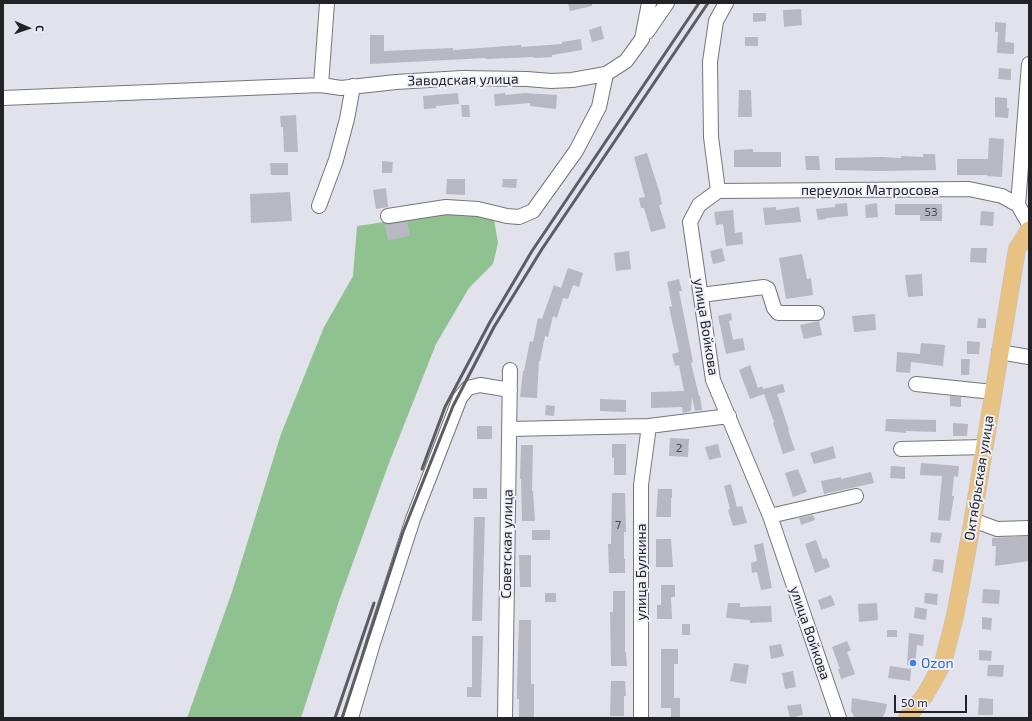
<!DOCTYPE html>
<meta charset="utf-8">
<style>
body{margin:0}
#map{position:relative;width:1032px;height:721px;overflow:hidden;background:#e2e2ed;font-family:"Exo 2",sans-serif}
canvas{display:block}
.frame{position:absolute;inset:0;border:4px solid #232327;pointer-events:none}
.north{position:absolute;left:8px;top:8px;width:40px;height:40px;-webkit-text-stroke:3px #f0f0fb;paint-order:stroke;rotate:92deg;font-size:11px;font-weight:700;line-height:16px;text-align:center;color:#232327}
.north::after{content:'';display:block;margin:auto;width:14px;height:18px;background:#232327;clip-path:polygon(50% 0,100% 100%,50% 72%,0 100%)}
.scale{position:absolute;left:894px;top:695px;width:73px;height:18px;box-sizing:border-box;border:2px solid #232327;border-top:0;padding-left:5px;font-size:12px;line-height:14px;white-space:nowrap;color:#232327;-webkit-text-stroke:3px #f0f0fb;paint-order:stroke}
</style>
<div id="map">
<canvas width="1032" height="721"></canvas>
<div class="frame"></div>
<div class="north">С</div>
<div class="scale">50 m</div>
</div>
<script>
const g = document.querySelector('canvas').getContext('2d');
g.lineJoin = 'round';
function fill(path, color) {
  g.fillStyle = color;
  g.fill(path, 'evenodd');
}
function poly(rows) {
  const path = new Path2D();
  for (const r of rows) {
    path.moveTo(r[0], r[1]);
    for (let i = 2; i < r.length; i += 2) path.lineTo(r[i], r[i + 1]);
  }
  return path;
}
function stroke(path, color, width, dash) {
  g.strokeStyle = color;
  g.lineWidth = width;
  g.lineCap = dash ? 'butt' : 'round';
  g.setLineDash(dash || []);
  g.stroke(path);
}
function label(font, color, halo, rows, align = 'center') {
  g.font = font + ' "Exo 2",sans-serif';
  g.lineWidth = 4;
  g.setLineDash([]);
  g.textBaseline = 'middle';
  g.strokeStyle = halo;
  g.fillStyle = color;
  for (const [text, x, y, turn = 0] of rows) {
    g.save();
    g.translate(x, y);
    g.rotate((+turn || 0) * Math.PI / 180);
    g.textAlign = isNaN(turn) ? turn : align;
    if (halo) g.strokeText(text, 0, 0);
    g.fillText(text, 0, 0);
    g.restore();
  }
}
const green = poly([
 [460,213,494,219,498,243,493,264,469,288,436,344,389,463,339,601,301,718,187,718,232,592,281,434,324,327,353,276,357,226,419,217]
]);
const building = poly([
 [568,3,592,3,592,6,570,11],
 [801,9,802,25,784,27,783,10],
 [753,13,766,13,766,21,753,22],
 [995,22,1006,23,1005,42,1014,43,1014,54,997,53,998,32,995,32],
 [601,26,604,39,592,42,589,30],
 [370,35,384,35,384,51,453,48,453,50,521,45,521,47,562,44,562,42,581,39,582,50,552,55,552,57,534,58,534,57,486,59,486,58,370,64],
 [745,37,758,37,758,46,745,46],
 [999,68,1011,69,1011,80,998,79],
 [739,90,751,90,752,117,738,117],
 [458,93,459,104,436,106,436,108,424,109,423,96],
 [505,93,505,95,525,93,557,95,556,109,530,106,530,103,495,106,494,94],
 [995,97,1007,98,1007,108,1009,108,1008,118,995,117],
 [461,105,469,105,470,117,462,117],
 [296,115,298,152,284,152,283,127,281,127,280,116],
 [989,138,1004,139,1002,177,987,176,988,175,957,175,957,159,988,159],
 [753,149,753,152,781,152,781,167,734,167,734,150],
 [647,153,660,194,662,204,659,205,666,228,651,232,644,208,641,208,639,198,645,197,634,157],
 [923,154,935,154,936,170,881,171,835,170,835,158,881,157,901,158,901,156,923,157],
 [805,156,819,156,820,170,806,170],
 [382,161,393,162,392,173,382,173],
 [270,163,288,163,288,175,271,175],
 [447,179,465,179,465,195,446,194],
 [503,179,517,179,516,188,502,187],
 [386,188,388,207,376,209,373,190],
 [290,192,292,221,251,223,250,194],
 [847,203,848,216,826,218,826,219,818,220,816,209,835,207,835,204],
 [877,203,878,217,866,218,865,205],
 [895,204,942,204,942,221,920,221,920,215,895,215],
 [776,207,776,210,799,207,801,222,765,225,763,208],
 [733,210,735,233,742,232,743,244,726,246,723,224,716,225,714,212],
 [981,211,994,212,993,226,980,225],
 [407,222,410,236,388,240,385,225],
 [722,248,725,261,713,264,710,251],
 [971,248,987,248,986,263,970,262],
 [629,251,631,269,616,271,614,253],
 [802,254,807,279,811,278,813,295,786,299,779,258],
 [568,268,583,273,579,287,573,285,568,299,563,298,557,318,553,316,548,337,545,336,540,361,539,361,537,398,520,397,523,371,524,371,530,341,533,342,538,318,542,319,554,285,561,288],
 [922,274,923,296,908,297,905,275],
 [679,279,682,291,679,291,693,362,691,363,699,396,700,396,702,410,695,411,692,397,691,411,683,413,682,407,651,408,651,392,684,391,679,365,675,366,672,354,679,352,669,307,672,306,667,282],
 [731,313,732,320,729,321,733,340,743,338,745,350,726,354,718,316],
 [875,314,876,330,854,332,852,316],
 [978,318,986,319,986,328,977,328],
 [819,321,822,335,804,339,800,325],
 [967,341,980,342,979,354,967,354],
 [921,343,945,345,943,366,911,362,910,373,896,372,897,352,920,354],
 [961,359,970,359,969,375,961,375],
 [750,365,758,388,762,386,763,389,783,384,785,392,777,394,789,430,788,430,795,450,783,454,773,423,774,422,764,394,750,399,739,370],
 [950,396,961,397,961,407,950,406],
 [600,399,626,400,626,412,600,411],
 [546,405,555,406,554,416,545,415],
 [886,419,936,420,936,432,906,431,906,433,885,431],
 [953,423,968,424,967,436,953,436],
 [477,426,492,426,492,439,477,439],
 [670,438,689,439,688,457,669,456],
 [612,444,626,444,626,475,614,475,614,458,612,458],
 [718,444,721,457,709,460,705,447],
 [521,445,533,445,532,491,533,491,535,521,522,521,521,479,520,479],
 [833,446,836,458,814,464,810,453],
 [921,463,959,466,958,477,954,476,952,496,954,496,950,521,938,520,942,476,920,475],
 [891,466,905,467,905,479,890,478],
 [798,469,807,492,793,497,785,473],
 [871,472,874,483,824,494,821,481,841,477,841,479],
 [731,484,737,507,742,506,747,523,733,526,728,510,730,509,724,486],
 [473,488,487,488,487,499,473,499],
 [658,489,672,489,672,498,671,498,671,517,656,517],
 [612,493,625,493,626,532,624,532,624,559,625,559,625,573,609,573,608,544,611,544],
 [813,515,815,520,801,525,799,518],
 [474,517,485,517,482,621,472,621],
 [532,530,550,530,550,540,532,540],
 [931,532,942,533,940,543,930,542],
 [1029,536,1029,561,995,566,996,546,992,546,992,538],
 [656,539,671,539,673,567,656,567],
 [816,540,823,559,827,558,830,567,815,573,805,544],
 [763,543,772,588,761,590,757,572,752,573,751,563,757,561,754,545],
 [519,555,531,555,531,587,520,587],
 [934,559,944,560,943,573,932,571],
 [661,585,675,585,675,597,671,597,672,619,657,619,657,605,661,605],
 [983,589,1000,590,999,604,982,603],
 [613,591,625,591,625,652,626,652,627,666,611,666,610,612,613,612],
 [545,593,556,593,556,602,545,602],
 [925,593,938,594,937,605,924,603],
 [831,595,835,605,821,610,818,600],
 [728,603,740,603,740,607,771,606,772,622,750,623,750,620,726,618],
 [877,603,878,620,859,622,858,604],
 [915,607,927,609,926,620,914,618],
 [982,617,992,618,991,630,982,629],
 [519,620,531,620,531,684,534,684,534,718,519,718,519,699,517,699,517,684],
 [682,624,690,624,690,635,682,635],
 [887,630,897,630,897,637,887,637],
 [909,633,924,635,923,646,917,645,915,666,907,665],
 [472,636,483,636,481,697,467,697,467,687,472,687],
 [847,641,851,650,847,652,855,674,841,679,838,669,840,669,832,647],
 [781,644,784,656,771,659,769,646],
 [661,649,678,649,678,664,674,664,674,698,680,698,680,718,671,718,671,708,661,708],
 [979,650,992,651,991,661,979,660],
 [734,663,749,665,746,684,730,681],
 [988,665,1004,665,1003,677,987,676],
 [890,666,911,669,910,681,888,678],
 [793,671,796,687,785,689,782,673],
 [611,681,625,681,626,696,624,696,624,716,610,716],
 [852,698,887,704,885,713,882,718,855,718,851,711],
 [979,698,993,699,993,715,978,715],
 [801,704,803,715,790,718,787,706]
]);
const minor = poly([
 [647,32,667,3],
 [1029,64,1018,205,1029,224],
 [321,85,327,3],
 [3,98,321,85,341,88,396,82,462,78,527,79,551,81,572,80,606,74,626,61,642,39,649,3],
 [718,191,699,205,690,222,713,380,770,516,839,718],
 [718,191,969,189,1002,196,1018,205],
 [718,191,711,137,710,62,716,21,726,3],
 [319,206,336,160,347,119,353,86],
 [388,216,446,207,478,209,507,216,519,217,533,211,576,151,599,107,606,74],
 [701,295,764,287,768,289,774,308,778,313,817,313],
 [999,352,1029,357],
 [916,384,993,392],
 [509,429,649,426,729,416],
 [901,449,985,447],
 [770,516,856,496],
 [973,520,997,529,1029,528],
 [351,718,373,643,413,519,460,398,468,388,480,385,510,390],
 [505,718,510,370],
 [641,718,641,485,649,426]
]);
const major = poly([
 [907,718,925,695,943,663,955,616,971,530,1017,249,1029,230]
]);
const rail = poly([
 [422,469,445,407,490,322,532,251,699,3],
 [335,718,374,603],
 [342,718,403,532,453,406,494,327,542,249,708,3]
]);
const markers = [
 [913,663,4,"#3f7fe0"]
];
const numberNames = [
 ["53",931,212],
 ["2",679,448],
 ["7",618,525]
];
const streetNames = [
 ["Заводская улица",463,80,-1],
 ["переулок Матросова",870,190],
 ["улица Войкова",706,327,81],
 ["Октябрьская улица",979,478,-81],
 ["Советская улица",507,544,-89],
 ["улица Булкина",641,572,-90],
 ["улица Войкова",810,633,71]
];
const shopNames = [
 ["Ozon",921,663]
];
fill(green, '#90c191');
fill(building, '#b8b8c2');
stroke(minor, '#75757f', 16);
stroke(major, '#c1c1c3', 18);
stroke(minor, '#fff', 14);
stroke(major, '#e7c283', 17);
stroke(rail, '#5c5c62', 3);
for (const [x, y, r, color] of markers) {
  const dot = new Path2D();
  dot.arc(x, y, r, 0, 2 * Math.PI);
  g.fillStyle = color;
  g.fill(dot);
  stroke(dot, '#f0f0fb', 1.5);
}
label('12px', '#48484e', null, numberNames);
label('14px', '#232327', '#f0f0fb', streetNames);
label('14px', '#366cbe', '#f0f0fb', shopNames, 'left');
</script>
